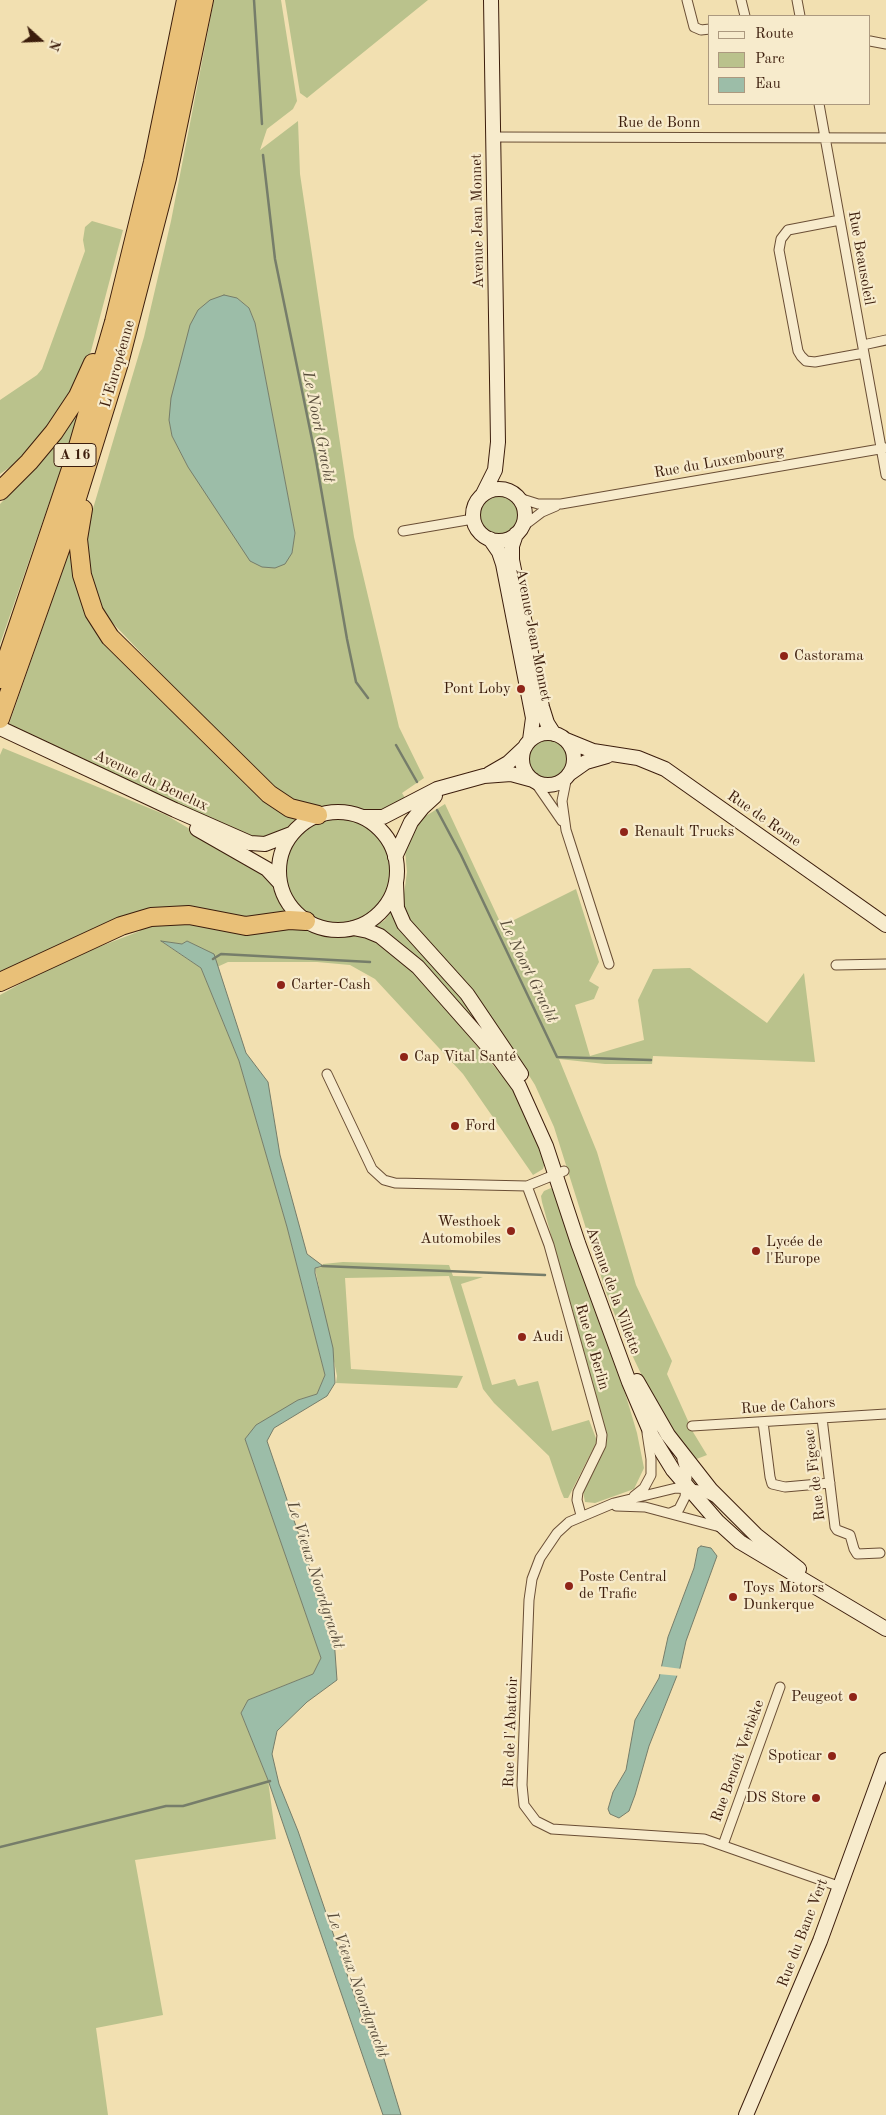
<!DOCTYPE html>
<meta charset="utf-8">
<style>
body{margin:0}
#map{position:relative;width:886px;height:2115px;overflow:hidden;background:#f2e0b1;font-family:"Old Standard TT",serif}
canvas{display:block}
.legend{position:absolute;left:708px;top:15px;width:162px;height:90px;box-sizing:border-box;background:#f7ebcc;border:1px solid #ac997f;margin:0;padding:6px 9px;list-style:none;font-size:15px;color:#3c1d0c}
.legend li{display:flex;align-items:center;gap:10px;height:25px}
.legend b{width:25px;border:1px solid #ac997f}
.north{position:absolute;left:15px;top:15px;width:50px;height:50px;-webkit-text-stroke:4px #f7ebcc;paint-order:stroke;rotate:110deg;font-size:14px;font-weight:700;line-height:20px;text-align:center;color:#3c1d0c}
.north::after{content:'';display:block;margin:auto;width:18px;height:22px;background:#3c1d0c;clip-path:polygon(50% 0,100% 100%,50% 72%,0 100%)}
</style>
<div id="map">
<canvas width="886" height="2115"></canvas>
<ul class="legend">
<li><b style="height:6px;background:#f7ebcc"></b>Route</li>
<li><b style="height:14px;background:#bac28c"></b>Parc</li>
<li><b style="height:14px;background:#9cbda8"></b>Eau</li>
</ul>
<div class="north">N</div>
</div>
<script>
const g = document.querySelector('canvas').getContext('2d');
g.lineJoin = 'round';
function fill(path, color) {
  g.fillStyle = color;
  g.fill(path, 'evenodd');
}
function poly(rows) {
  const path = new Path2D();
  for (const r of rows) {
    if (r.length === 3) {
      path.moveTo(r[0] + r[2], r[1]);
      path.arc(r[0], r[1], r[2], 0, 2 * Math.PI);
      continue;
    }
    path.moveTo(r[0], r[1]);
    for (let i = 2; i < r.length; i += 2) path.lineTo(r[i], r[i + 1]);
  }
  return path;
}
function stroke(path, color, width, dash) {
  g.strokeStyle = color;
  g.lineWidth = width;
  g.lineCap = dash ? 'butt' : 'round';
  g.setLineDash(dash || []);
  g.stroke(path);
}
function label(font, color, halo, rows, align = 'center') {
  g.font = font + ' "Old Standard TT",serif';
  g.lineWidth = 4.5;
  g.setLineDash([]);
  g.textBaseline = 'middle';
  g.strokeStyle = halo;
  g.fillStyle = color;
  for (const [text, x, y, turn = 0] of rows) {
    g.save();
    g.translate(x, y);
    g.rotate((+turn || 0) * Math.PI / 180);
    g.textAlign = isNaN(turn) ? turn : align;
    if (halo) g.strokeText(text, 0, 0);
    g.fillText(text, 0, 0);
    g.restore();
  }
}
const green = poly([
 [214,0,281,0,297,101,293,109,267,129,260,150,298,121,300,174,354,537,399,727,424,778,402,793,407,801,380,814,347,805,317,808,292,802,261,779,107,617,97,597,90,571,86,551,89,522,144,337,171,221],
 [237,298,249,308,255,323,295,533,292,553,188,467,172,436,169,420],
 [285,0,428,0,307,98,300,93],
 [92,221,123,230,91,351,78,381,57,417,20,460,0,474,0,400,37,375,42,369,85,251,83,240,85,227],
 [73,417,78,420,0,644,0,504,33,470],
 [500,515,20],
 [72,544,98,629,117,657,172,708,300,815,282,832,258,839,193,812,8,727],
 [548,759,20],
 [3,748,166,815,251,865,273,882,279,898,291,914,250,921,173,909,0,976,0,755],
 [445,804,502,926,576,889,599,962,589,981,599,987,594,999,575,1005,590,1056,644,1040,638,1000,653,969,690,968,767,1023,804,973,815,1062,653,1056,652,1064,605,1064,559,1059,597,1152,636,1285,672,1361,667,1374,693,1432,707,1455,694,1460,654,1401,623,1336,606,1292,554,1127,535,1085,506,1039,473,992,409,927,402,909,407,872,405,850,416,822],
 [337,870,54],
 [393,907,445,975,508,1058,374,927,385,920],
 [159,922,288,926,308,928,324,935,351,934,374,937,408,964,514,1090,545,1162,543,1169,533,1175,463,1074,375,979,350,965,317,962,228,962,217,967,213,954,187,941,182,944,162,942,201,968,239,1061,287,1227,325,1375,317,1394,298,1400,245,1439,321,1658,313,1674,248,1700,241,1713,268,1780,276,1839,135,1860,163,2015,96,2028,108,2115,0,2115,0,995,60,962,140,931,139,927],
 [551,1188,555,1191,588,1292,626,1396,637,1433,644,1468,634,1489,595,1503,585,1502,583,1491,606,1444,606,1436,542,1202,541,1196,544,1191],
 [343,1262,449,1265,453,1276,483,1277,461,1284,492,1385,515,1379,518,1386,538,1381,552,1431,589,1420,597,1441,568,1498,564,1498,561,1491,549,1456,494,1403,483,1389,449,1276,345,1278,351,1369,463,1376,457,1388,336,1383,337,1376,315,1268,323,1267,323,1264]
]);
const water = poly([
 [224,295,237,298,249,308,255,323,295,533,292,553,285,564,275,568,262,567,250,561,188,467,172,436,169,420,171,398,190,325,198,310,210,300,224,295],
 [161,941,182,944,187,941,214,954,246,1053,268,1082,280,1155,307,1254,323,1266,315,1268,315,1273,333,1348,335,1383,327,1396,274,1428,267,1441,334,1638,337,1680,307,1702,277,1731,272,1754,279,1784,298,1831,361,2015,376,2035,381,2049,401,2115,383,2115,268,1780,241,1713,248,1700,313,1674,321,1658,245,1439,256,1425,298,1400,317,1394,325,1375,287,1227,239,1061,201,968,161,941],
 [701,1546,711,1548,717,1556,686,1641,680,1668,649,1746,635,1795,629,1811,619,1818,610,1814,608,1809,613,1792,626,1770,635,1720,659,1678,668,1637,694,1568,698,1548,701,1546]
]);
const pier = poly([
 [659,1666,682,1669,680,1676,658,1674]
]);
const stream = poly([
 [254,0,262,124],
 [263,155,275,259,315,454,347,639,356,682,368,698],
 [396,745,417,782],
 [437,810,461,855,557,1057,651,1060],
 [213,959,221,954,370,962],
 [322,1266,545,1275],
 [0,1847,166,1806,183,1806,270,1781]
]);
const street = poly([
 [687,0,694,27,701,30,710,29],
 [741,0,745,16],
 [797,0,800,16],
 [870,41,886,44],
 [819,104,886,475],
 [493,137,886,138],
 [840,220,788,230,781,239,779,250,798,351,801,356,806,361,815,362,864,353],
 [863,345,886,340],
 [519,498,538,504,561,504,886,448],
 [521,528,542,512,556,506],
 [403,531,473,519],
 [567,776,562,801,566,830,609,964],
 [535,782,562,821],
 [836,965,886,964],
 [327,1074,372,1169,384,1180,395,1183,527,1186,564,1171],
 [527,1186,549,1245,602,1435,601,1445,578,1492,577,1500,581,1515],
 [822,1418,835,1527,837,1530,850,1535,854,1549,857,1554,880,1553],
 [763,1422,770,1477,772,1484,785,1487,830,1483],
 [692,1426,886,1414],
 [634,1496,644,1488,651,1475,651,1459,647,1433],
 [714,1497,700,1490,676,1488,614,1503,569,1522,557,1533,540,1558,532,1579,529,1600,522,1785,524,1805,536,1821,552,1829,704,1839,838,1886],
 [616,1506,645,1507,720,1527],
 [670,1513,679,1509,685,1497,687,1477,682,1459],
 [723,1845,780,1687]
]);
const secondary = poly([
 [499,515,26],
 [483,494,495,470,498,442,491,0],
 [516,534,512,546,512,560,542,707,547,723,554,734],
 [490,539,499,552,503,564,533,718,530,740],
 [0,728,175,810,250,843,265,844,291,834],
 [548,759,26],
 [566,740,593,751,638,758,665,769,886,925],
 [489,774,508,763,524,748],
 [569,774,586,762,607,756],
 [338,871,59],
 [363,817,383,817,437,789,484,776,511,774,533,780],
 [197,829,267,869,280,883],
 [395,857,411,822,423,807,435,796],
 [396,883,397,908,404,924,467,994,521,1074],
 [353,928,368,931,380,936,418,967,500,1060,519,1086,546,1146,578,1243,629,1382,652,1436,673,1470,718,1522,740,1542,886,1629],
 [637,1381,668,1435,711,1490,756,1535,799,1569],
 [746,2115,820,1941,886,1760]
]);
const highway = poly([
 [0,491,29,462,54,432,78,396,93,363],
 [83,509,78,539,82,575,94,612,110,637,269,794,290,808,318,815],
 [0,679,74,460,114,322,153,162,186,0],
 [0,719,67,530,119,363,167,178,204,0],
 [0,982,121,926,151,917,189,915,246,926,289,920,306,921]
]);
const markers = [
 [784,656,5,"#8f2418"],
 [521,689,5,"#8f2418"],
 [624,832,5,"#8f2418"],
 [281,985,5,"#8f2418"],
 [404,1057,5,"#8f2418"],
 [455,1126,5,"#8f2418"],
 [511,1231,5,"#8f2418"],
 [756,1251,5,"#8f2418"],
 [522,1337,5,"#8f2418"],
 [569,1586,5,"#8f2418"],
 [733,1597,5,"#8f2418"],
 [853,1697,5,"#8f2418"],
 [832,1756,5,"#8f2418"],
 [816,1798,5,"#8f2418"]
];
const shields = [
 [75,455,42]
];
const shieldNames = [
 ["A 16",75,455]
];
const streetNames = [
 ["Rue de Bonn",659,123],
 ["Avenue Jean Monnet",478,221,-91],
 ["Rue Beausoleil",861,258,80],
 ["L'Européenne",118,364,-74],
 ["Rue du Luxembourg",719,462,-10],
 ["Avenue Jean Monnet",533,635,79],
 ["Avenue du Benelux",151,781,25],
 ["Rue de Rome",764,819,35],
 ["Avenue de la Villette",613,1291,70],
 ["Rue de Berlin",592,1347,74],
 ["Rue de Cahors",788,1406,-4],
 ["Rue de Figeac",815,1475,-97],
 ["Rue de l'Abattoir",511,1732,-88],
 ["Rue Benoît Verbèke",738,1761,-70],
 ["Rue du Banc Vert",803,1933,-69]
];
const poiNames = [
 ["Castorama",794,656],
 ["Pont Loby",511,689,"right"],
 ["Renault Trucks",634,832],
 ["Carter-Cash",291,985],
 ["Cap Vital Santé",414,1057],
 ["Ford",465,1126],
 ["Westhoek",501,1222,"right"],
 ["Automobiles",501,1239,"right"],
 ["Lycée de",766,1242],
 ["l'Europe",766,1259],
 ["Audi",532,1337],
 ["Poste Central",579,1577],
 ["de Trafic",579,1594],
 ["Toys Motors",743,1588],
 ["Dunkerque",743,1605],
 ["Peugeot",843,1697,"right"],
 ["Spoticar",822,1756,"right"],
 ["DS Store",806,1798,"right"]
];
const waterNames = [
 ["Le Noort Gracht",318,427,79],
 ["Le Noort Gracht",528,971,64],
 ["Le Vieux Noordgracht",315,1575,72],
 ["Le Vieux Noordgracht",357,1985,70]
];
fill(green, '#bac28c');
fill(water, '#9cbda8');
stroke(water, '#767d6a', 1);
fill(pier, '#f2e0b1');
stroke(stream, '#767d6a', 2.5);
stroke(street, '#6a4e35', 11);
stroke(secondary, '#3c1d0c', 16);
stroke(highway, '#3c1d0c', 20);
stroke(street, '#f7ebcc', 9);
stroke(secondary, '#f7ebcc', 14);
stroke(highway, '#e9c078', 18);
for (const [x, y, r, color] of markers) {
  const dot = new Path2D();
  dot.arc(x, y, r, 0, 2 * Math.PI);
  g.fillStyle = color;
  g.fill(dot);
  stroke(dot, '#f7ebcc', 2);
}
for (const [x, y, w] of shields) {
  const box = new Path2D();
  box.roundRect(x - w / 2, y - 11.5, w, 23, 4);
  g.fillStyle = '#f7ebcc';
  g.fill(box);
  stroke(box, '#3c1d0c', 1);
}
label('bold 14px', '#3c1d0c', null, shieldNames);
label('15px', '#3c1d0c', '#f7ebcc', streetNames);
label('15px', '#3c1d0c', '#f7ebcc', poiNames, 'left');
label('italic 16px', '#594d3b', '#f7ebcc', waterNames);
</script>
